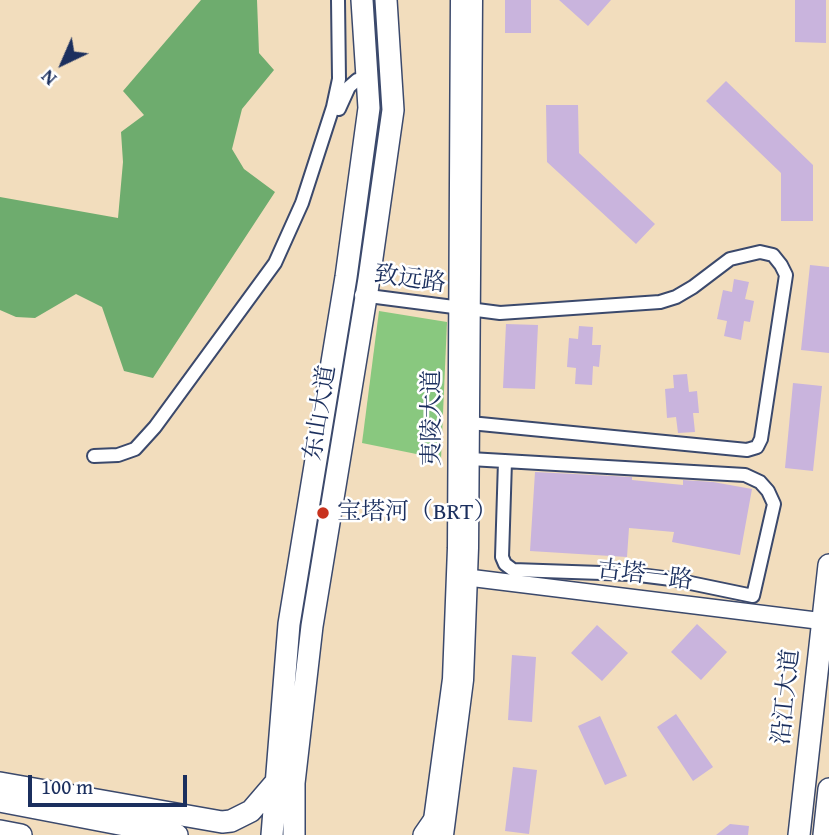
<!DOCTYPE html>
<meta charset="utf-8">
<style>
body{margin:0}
#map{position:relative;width:829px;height:835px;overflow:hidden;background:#f2ddbd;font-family:"Gentium Book Plus",serif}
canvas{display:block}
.north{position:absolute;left:28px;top:28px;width:70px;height:70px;-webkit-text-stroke:5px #fff;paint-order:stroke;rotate:224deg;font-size:19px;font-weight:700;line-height:28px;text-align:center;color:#1b2f5e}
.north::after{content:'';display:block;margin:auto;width:24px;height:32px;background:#1b2f5e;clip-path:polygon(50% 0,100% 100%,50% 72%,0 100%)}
.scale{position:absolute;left:28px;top:775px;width:159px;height:32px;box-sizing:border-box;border:4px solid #1b2f5e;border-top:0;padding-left:9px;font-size:21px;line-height:24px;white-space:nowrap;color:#1b2f5e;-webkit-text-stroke:5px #fff;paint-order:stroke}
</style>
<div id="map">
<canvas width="829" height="835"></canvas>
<div class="north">N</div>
<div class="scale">100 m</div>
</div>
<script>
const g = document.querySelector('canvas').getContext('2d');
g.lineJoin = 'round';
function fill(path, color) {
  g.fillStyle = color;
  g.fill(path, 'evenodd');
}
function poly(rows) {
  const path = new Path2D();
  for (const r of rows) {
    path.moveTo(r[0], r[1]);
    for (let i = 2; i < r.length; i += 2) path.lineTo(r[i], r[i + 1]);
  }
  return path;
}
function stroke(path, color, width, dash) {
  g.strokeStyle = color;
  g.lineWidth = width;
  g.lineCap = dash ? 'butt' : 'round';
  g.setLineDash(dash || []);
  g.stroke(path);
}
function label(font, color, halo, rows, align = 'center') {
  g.font = font + ' "Gentium Book Plus","Noto Serif SC",serif';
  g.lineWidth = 5;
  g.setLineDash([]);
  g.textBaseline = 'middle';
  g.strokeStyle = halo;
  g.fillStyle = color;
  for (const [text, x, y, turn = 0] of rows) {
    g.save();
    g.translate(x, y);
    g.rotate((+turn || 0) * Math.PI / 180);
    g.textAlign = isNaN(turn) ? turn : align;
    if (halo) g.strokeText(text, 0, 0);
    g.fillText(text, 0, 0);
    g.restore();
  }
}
const green = poly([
 [379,311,447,322,441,459,362,443]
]);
const forest = poly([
 [201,0,257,0,259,53,274,70,242,109,232,149,244,169,275,192,153,378,124,371,102,307,76,294,35,318,16,317,0,310,0,197,118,218,123,162,121,132,144,115,123,91]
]);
const building = poly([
 [505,0,531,0,531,33,505,33],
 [559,0,611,0,588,26],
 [795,0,826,0,826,43,795,42],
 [726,81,813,165,813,221,781,221,781,173,706,101],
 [546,105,578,105,579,153,655,224,636,244,547,162],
 [810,265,829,267,829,353,801,350],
 [734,279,749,282,745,299,754,301,750,322,744,321,741,340,724,336,727,321,717,319,723,290,732,292],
 [506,324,538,325,535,389,503,388],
 [579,326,593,327,592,345,601,345,599,367,593,366,592,385,575,384,576,368,567,367,569,338,578,339],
 [687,374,689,392,697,391,699,413,693,413,695,432,678,433,676,417,667,418,665,389,674,388,673,375],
 [793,383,822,386,813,471,785,468],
 [535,472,632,477,632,480,683,485,683,480,713,482,752,489,740,555,672,542,674,532,629,528,627,557,530,551],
 [697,624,727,652,701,680,671,652],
 [597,625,628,653,602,681,571,653],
 [512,655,536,657,532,722,508,720],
 [676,714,713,767,693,781,657,727],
 [600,716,627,776,605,785,578,726],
 [513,767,537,770,529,834,505,831],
 [730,824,749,826,748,835,716,835]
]);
const minor = poly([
 [339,109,349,87,357,80,368,79],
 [361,295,500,313,660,302,676,297,693,287,730,259,760,252,773,255,781,265,786,275,761,439,757,447,747,450,470,423],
 [94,456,118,455,135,449,155,427,275,263,302,203,333,107,339,79,338,0],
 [470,459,745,475,760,482,768,491,774,504,753,596,671,579,631,574,513,570,505,564,502,557,505,461]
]);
const tertiary = poly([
 [456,576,829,622]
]);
const secondary = poly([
 [431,835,452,679,457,548,460,0],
 [444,835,464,680,469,548,473,0]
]);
const primary = poly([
 [0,783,222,822,231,821,251,811,275,783],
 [0,801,177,835],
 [0,831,21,835],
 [272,835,289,624,346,277,369,108,362,0],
 [294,835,294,783,312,626,369,279,393,110,386,0],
 [424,835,433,822],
 [799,835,829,565],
 [824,835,829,789]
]);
const markers = [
 [323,513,7,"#c8321e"]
];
const streetNames = [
 ["致远路",410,280,8],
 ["东山大道",321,413,-81],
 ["夷陵大道",433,418,-90],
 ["古塔一路",645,576,7],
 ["沿江大道",787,697,-84]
];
const poiNames = [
 ["宝塔河（BRT）",337,513]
];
fill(green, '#89c87f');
fill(forest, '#6eac6e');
fill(building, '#c9b4dd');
stroke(minor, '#3b496c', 16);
stroke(tertiary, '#3b496c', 19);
stroke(secondary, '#3b496c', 21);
stroke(primary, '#3b496c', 24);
stroke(minor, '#fff', 12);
stroke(tertiary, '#fff', 16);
stroke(secondary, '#fff', 18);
stroke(primary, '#fff', 21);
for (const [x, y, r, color] of markers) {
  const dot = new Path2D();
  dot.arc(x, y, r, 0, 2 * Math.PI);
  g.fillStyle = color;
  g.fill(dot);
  stroke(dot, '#fff', 2.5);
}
label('24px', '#1b2f5e', '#fff', streetNames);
label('24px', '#1b2f5e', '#fff', poiNames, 'left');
</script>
